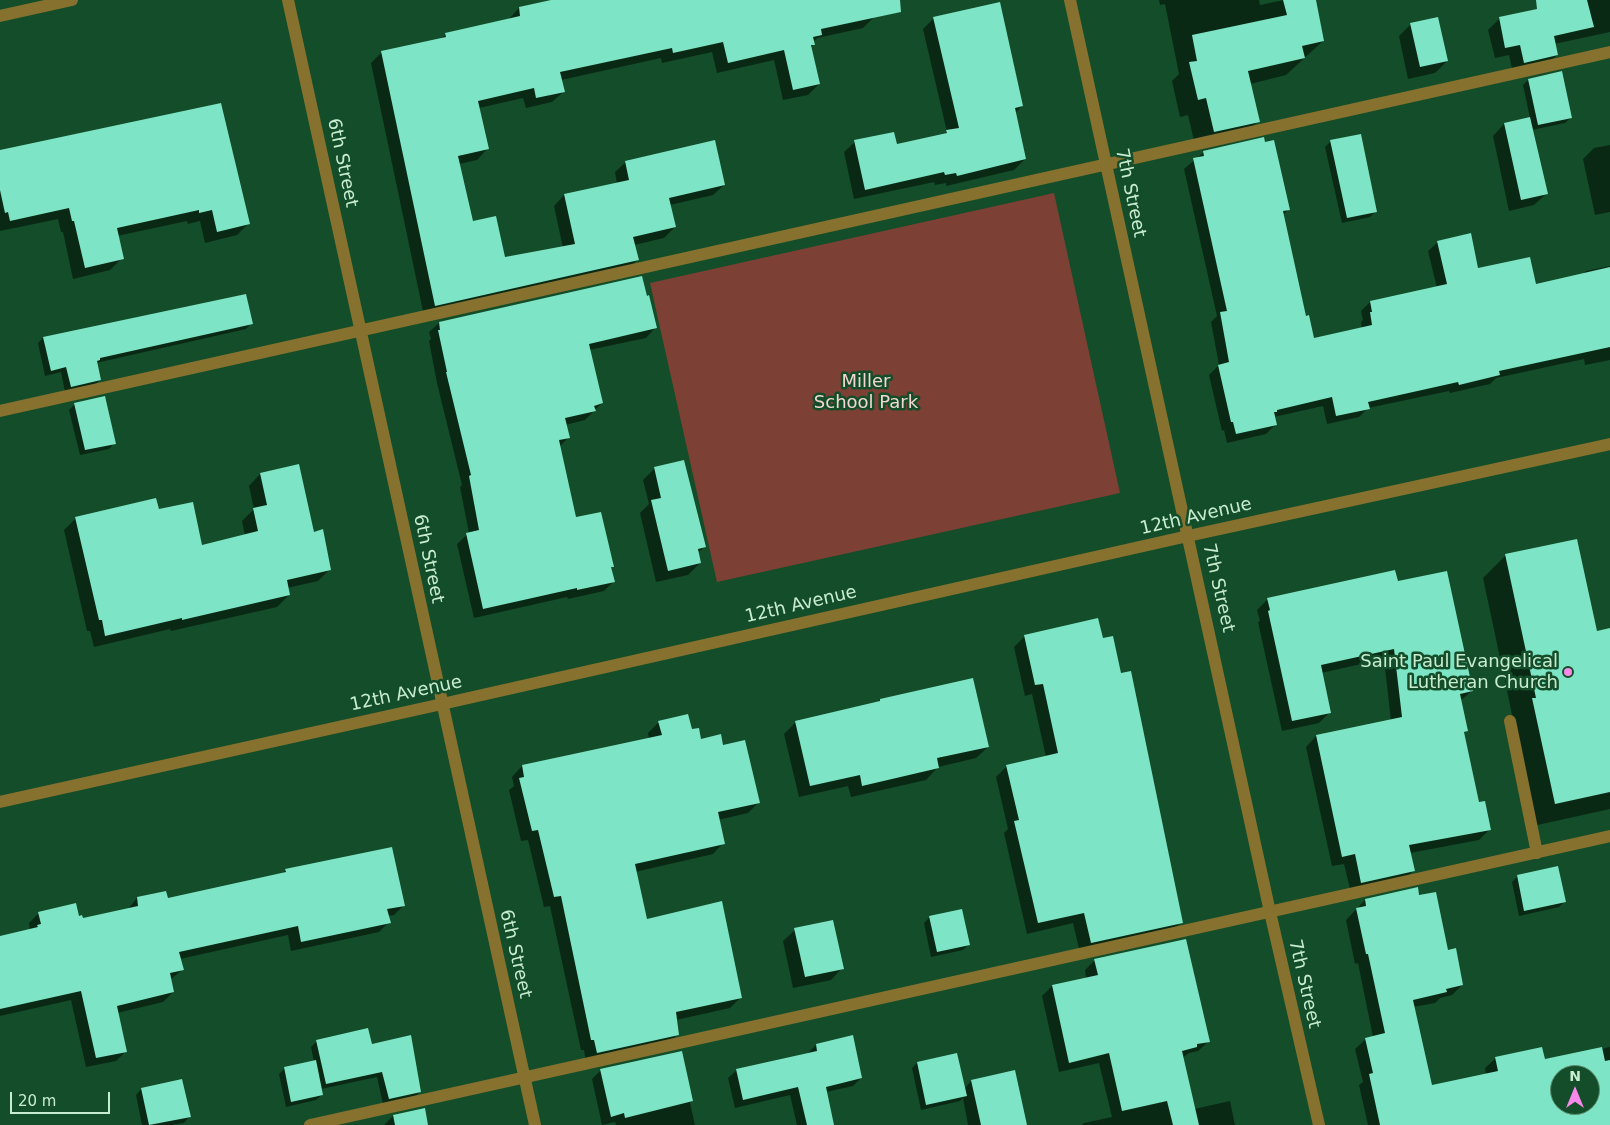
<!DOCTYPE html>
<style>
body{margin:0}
#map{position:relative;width:1610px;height:1125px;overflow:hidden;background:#134d29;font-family:"DejaVu Sans",sans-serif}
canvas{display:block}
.north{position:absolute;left:1550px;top:1065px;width:50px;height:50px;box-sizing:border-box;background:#134d29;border:1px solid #5b8d6c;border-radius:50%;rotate:0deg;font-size:14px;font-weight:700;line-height:20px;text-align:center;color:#c8ecd0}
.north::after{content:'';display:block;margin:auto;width:18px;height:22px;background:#f888ea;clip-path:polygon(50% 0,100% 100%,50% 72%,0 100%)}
.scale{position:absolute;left:10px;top:1092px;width:100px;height:22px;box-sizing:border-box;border:2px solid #c8ecd0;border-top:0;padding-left:6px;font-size:15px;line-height:18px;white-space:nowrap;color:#c8ecd0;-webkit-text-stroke:4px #134d29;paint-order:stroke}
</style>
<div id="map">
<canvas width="1610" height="1125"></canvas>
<div class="north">N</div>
<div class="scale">20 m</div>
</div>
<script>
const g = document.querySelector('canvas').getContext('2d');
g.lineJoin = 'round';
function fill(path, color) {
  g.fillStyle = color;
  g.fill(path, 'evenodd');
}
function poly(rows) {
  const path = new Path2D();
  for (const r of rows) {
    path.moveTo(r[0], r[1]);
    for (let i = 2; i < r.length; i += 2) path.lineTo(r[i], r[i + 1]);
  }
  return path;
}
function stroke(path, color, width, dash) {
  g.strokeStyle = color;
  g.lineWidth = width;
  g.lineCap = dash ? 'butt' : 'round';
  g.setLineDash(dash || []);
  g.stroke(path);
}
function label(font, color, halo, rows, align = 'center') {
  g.font = font + ' "DejaVu Sans",sans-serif';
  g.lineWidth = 5;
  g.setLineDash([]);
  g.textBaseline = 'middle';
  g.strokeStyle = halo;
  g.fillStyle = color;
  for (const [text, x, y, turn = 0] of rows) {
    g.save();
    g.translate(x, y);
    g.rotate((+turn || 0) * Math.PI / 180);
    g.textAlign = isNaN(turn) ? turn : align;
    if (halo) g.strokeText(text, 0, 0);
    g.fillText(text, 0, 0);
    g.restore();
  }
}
const green = poly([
 [1054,193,1120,493,717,582,650,283]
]);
const shadow = poly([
 [557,0,870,0,874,17,863,28,817,38,813,42,814,44,811,47,819,84,808,95,783,100,774,60,717,73,712,52,662,63,661,58,561,80,563,92,552,102,526,108,523,98,479,108,487,149,477,160,459,164,472,223,504,259,563,248,554,206,564,195,617,184,615,172,626,162,724,185,713,195,670,205,675,227,664,238,634,245,637,260,626,271,424,316,371,63,382,52,441,39,446,34,508,20,519,8],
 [1159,0,1259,0,1260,5,1284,0,1314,0,1323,41,1286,75,1250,84,1258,121,1241,139,1196,149,1188,115,1180,117,1172,81,1179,74,1165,4,1160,5],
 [1575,0,1610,0,1610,32,1554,44,1557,55,1546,66,1513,73,1509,55,1495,58,1488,30,1500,18],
 [934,18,1022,106,1015,113,1025,159,1014,170,946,186,946,183,935,185,934,182,854,199,844,152,855,142,896,145,943,135,947,132,923,29],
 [1411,24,1447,61,1435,73,1408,79,1399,36],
 [1528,80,1571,117,1565,123,1532,130,1546,194,1534,205,1509,211,1493,136,1504,124,1530,118,1523,85],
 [220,105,248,224,237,235,205,243,200,221,188,224,187,221,117,236,122,258,110,270,73,279,63,232,61,232,58,219,0,231,0,151],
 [1360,135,1376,211,1370,217,1342,223,1325,147,1330,142],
 [1610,145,1610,212,1595,215,1583,159,1594,148],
 [1204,152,1289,209,1282,216,1305,317,1313,340,1362,329,1361,322,1363,320,1361,311,1370,302,1437,288,1428,251,1438,242,1478,270,1535,286,1582,275,1586,271,1610,266,1610,360,1585,365,1584,359,1496,378,1490,384,1450,393,1449,391,1368,408,1359,417,1327,424,1323,406,1274,417,1276,424,1266,434,1227,443,1224,430,1222,431,1209,375,1219,365,1211,322,1217,316,1184,169],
 [251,323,246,329,96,363,100,380,94,385,65,392,61,372,45,376,38,343,43,338],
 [439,323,655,328,646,338,589,350,602,403,585,420,565,425,568,438,559,447,575,519,612,566,610,568,614,581,604,591,568,599,567,597,474,618,457,544,469,533,460,487,462,485,437,383,429,341,431,339,429,332],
 [75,404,114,443,109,449,80,455,69,410],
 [655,468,704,547,698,553,700,563,688,575,656,582,640,513,649,504,643,480],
 [260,474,313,533,330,569,318,581,287,588,289,595,277,607,171,631,170,629,94,647,90,631,87,631,64,530,76,518,158,511,201,547,245,536,242,521,254,509,249,486],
 [1576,540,1596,632,1610,629,1610,809,1533,826,1513,719,1483,578,1505,556],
 [1397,583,1472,691,1460,701,1466,731,1463,734,1478,804,1490,829,1479,840,1410,853,1413,871,1403,881,1351,893,1344,864,1332,866,1306,747,1316,736,1391,721,1384,659,1321,673,1330,712,1319,723,1282,731,1258,622,1260,621,1257,610,1268,599],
 [1025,636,1181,922,1170,933,1080,953,1073,923,1027,934,1004,833,1008,829,996,777,1007,766,1046,757,1032,694,1025,696,1014,647],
 [880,700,988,747,976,758,938,767,926,780,851,797,848,786,799,797,784,734,796,722,877,704],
 [659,722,691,731,700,740,722,746,758,803,748,813,718,820,723,843,713,854,635,872,646,920,740,998,730,1008,676,1020,678,1034,667,1045,586,1063,584,1050,581,1050,550,906,544,907,528,840,521,841,509,790,514,786,512,777,522,766,649,739,648,733],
 [286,870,404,905,394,915,388,916,389,922,379,932,291,951,288,935,180,959,182,970,170,980,173,992,163,1002,117,1013,126,1051,116,1061,86,1067,71,1000,0,1016,0,937,30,930,29,923,39,913,78,917,82,919,128,909,137,898,167,900,282,874],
 [1518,876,1564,902,1559,907,1519,916,1512,882],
 [1418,897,1447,951,1462,985,1452,995,1440,998,1435,1003,1413,1007,1431,1086,1486,1075,1485,1068,1496,1058,1544,1061,1610,1047,1610,1125,1368,1125,1359,1085,1363,1082,1355,1049,1366,1039,1373,1037,1358,963,1355,964,1346,920,1365,900],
 [1560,1075,1590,1075,1590,1105,1560,1105],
 [930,917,969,944,963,950,931,957,924,923],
 [795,930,842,968,831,980,793,988,783,941],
 [1095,960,1209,1041,1198,1051,1189,1053,1182,1058,1194,1109,1230,1101,1235,1125,1082,1125,1084,1123,1112,1117,1099,1063,1059,1072,1042,996,1052,986,1086,978,1085,970],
 [410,1037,420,1092,414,1097,383,1104,377,1077,321,1089,322,1095,316,1100,286,1107,279,1074,285,1068,314,1062,311,1047,317,1041,371,1045],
 [816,1045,861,1078,853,1086,826,1092,833,1125,797,1125,790,1095,735,1108,728,1078,737,1070,808,1053],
 [917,1063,964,1089,971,1081,1014,1071,1026,1125,968,1125,963,1098,960,1101,921,1110,912,1068],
 [601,1070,692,1100,690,1103,695,1125,616,1125,615,1122,602,1125,592,1079],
 [141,1089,189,1117,184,1123,172,1125,142,1125,136,1095],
 [424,1109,427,1125,384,1125,393,1116]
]);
const building = poly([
 [551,0,900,0,901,12,821,29,822,35,813,37,815,45,811,45,820,84,793,90,784,50,728,63,723,42,673,53,672,48,560,72,565,92,536,98,534,88,478,101,489,149,458,156,473,221,496,216,505,257,575,244,564,194,629,180,625,161,715,140,725,185,669,198,676,227,633,237,639,260,435,306,381,51,446,37,445,33,520,16,519,7],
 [1283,0,1316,0,1324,41,1302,46,1305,58,1248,71,1260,122,1214,132,1206,98,1198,100,1189,62,1197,61,1192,35,1287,15],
 [1536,0,1587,0,1594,27,1554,36,1558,55,1524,63,1520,45,1505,48,1499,17,1537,9],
 [1000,2,1023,106,1015,108,1026,159,957,176,956,173,945,175,944,172,865,190,854,140,894,132,897,144,947,133,946,130,959,128,933,17],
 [1438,17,1448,61,1420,67,1410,23],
 [1562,71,1572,118,1538,125,1528,79],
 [221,103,250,224,217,232,212,210,199,213,199,210,117,228,124,259,85,268,74,221,72,221,69,208,10,221,8,212,5,213,0,190,0,150],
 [1530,117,1548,194,1521,200,1504,123],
 [1361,134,1377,212,1347,218,1330,140],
 [1264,137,1265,142,1274,140,1290,210,1283,211,1306,316,1309,315,1314,338,1372,325,1370,312,1372,312,1370,301,1447,284,1437,241,1471,233,1478,268,1530,257,1536,284,1610,267,1610,347,1499,371,1500,375,1459,385,1458,382,1368,402,1370,409,1336,416,1332,397,1277,410,1277,412,1274,412,1277,425,1236,434,1233,422,1231,422,1218,365,1229,362,1220,312,1227,311,1193,158,1204,156,1203,151],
 [642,276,647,296,649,295,657,328,589,344,603,403,594,406,596,411,565,418,570,438,559,440,576,517,601,512,614,567,611,567,615,582,577,590,577,588,483,609,466,533,479,530,469,476,471,475,446,372,447,372,438,330,440,330,439,322],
 [246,294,253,324,100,358,100,360,97,361,101,380,71,387,66,367,51,371,43,337],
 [105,396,116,444,85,450,74,403],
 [684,460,706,547,698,549,701,563,668,571,651,500,661,498,654,467],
 [299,464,314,532,323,529,331,570,287,580,290,595,182,620,182,618,105,636,102,620,99,620,75,517,156,498,159,509,193,502,202,545,258,531,253,508,267,505,260,473],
 [1577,539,1597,631,1610,628,1610,792,1555,804,1532,698,1536,698,1505,554],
 [1395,570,1398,581,1447,571,1473,691,1460,694,1468,731,1464,732,1479,802,1485,801,1491,830,1409,845,1415,871,1361,883,1355,854,1342,857,1316,735,1402,717,1394,649,1321,665,1331,713,1292,721,1268,611,1270,610,1267,598],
 [1098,618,1103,638,1113,636,1121,673,1131,671,1183,923,1091,943,1084,913,1038,923,1014,821,1019,820,1006,765,1058,753,1043,684,1035,685,1024,635],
 [973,678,989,747,937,758,939,768,862,786,860,775,810,786,795,721,880,701,880,699],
 [688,714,692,729,699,728,701,739,721,734,723,745,745,740,760,803,718,812,725,844,635,864,647,919,722,901,742,998,676,1012,679,1035,597,1053,594,1040,591,1040,561,896,554,897,538,830,532,831,519,778,524,777,522,765,662,735,658,721],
 [392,847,405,906,387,909,391,923,301,942,298,926,179,952,184,970,170,973,174,992,117,1006,127,1052,96,1058,81,991,0,1009,0,936,38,927,37,925,41,924,38,912,76,903,79,916,82,915,83,918,138,906,137,897,166,891,168,898,286,872,285,869],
 [1558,866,1566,902,1524,911,1517,875],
 [1418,887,1419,895,1436,892,1448,950,1456,948,1463,985,1446,989,1447,992,1413,1000,1432,1085,1498,1071,1495,1057,1542,1047,1545,1059,1602,1047,1605,1061,1610,1060,1610,1125,1380,1125,1369,1074,1373,1073,1365,1038,1385,1033,1368,954,1366,954,1356,908,1366,906,1365,899],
 [1560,1075,1590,1075,1590,1105,1560,1105],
 [962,909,970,945,937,952,929,916],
 [833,920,844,969,805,977,794,928],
 [1186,939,1210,1042,1197,1044,1197,1047,1182,1051,1199,1125,1173,1125,1167,1101,1122,1111,1109,1053,1069,1063,1052,985,1098,975,1094,959],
 [368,1028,372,1044,411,1035,421,1092,389,1099,382,1072,326,1084,316,1040],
 [853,1035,862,1078,826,1087,834,1125,807,1125,798,1087,743,1100,736,1069,817,1051,816,1044],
 [682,1051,693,1101,625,1118,624,1113,611,1117,600,1069],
 [957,1053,967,1096,926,1105,917,1062],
 [316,1060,323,1095,291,1102,284,1067],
 [1015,1070,1027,1125,981,1125,971,1080],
 [182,1079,191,1117,149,1125,141,1088],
 [425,1108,428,1125,395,1125,393,1115]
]);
const minor = poly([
 [288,0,535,1125],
 [1070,0,1270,912,1319,1125],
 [0,16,72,0],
 [0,411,1610,52],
 [1510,721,1537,853],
 [0,802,442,704,1188,536,1610,444],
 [310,1125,1610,836]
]);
const markers = [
 [1568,672,5,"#f888ea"]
];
const streetNames = [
 ["6th Street",342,163,78],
 ["7th Street",1130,193,78],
 ["12th Avenue",1196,517,-13],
 ["6th Street",428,559,78],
 ["7th Street",1218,588,77],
 ["12th Avenue",801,605,-13],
 ["12th Avenue",406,694,-12],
 ["6th Street",515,954,77],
 ["7th Street",1304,984,77]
];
const parkNames = [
 ["Miller",866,382],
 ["School Park",866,403]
];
const poiNames = [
 ["Saint Paul Evangelical",1558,662],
 ["Lutheran Church",1558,683]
];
fill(green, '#7d4034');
fill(shadow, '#0007');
fill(building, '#7de4c5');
stroke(minor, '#86712e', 12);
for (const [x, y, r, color] of markers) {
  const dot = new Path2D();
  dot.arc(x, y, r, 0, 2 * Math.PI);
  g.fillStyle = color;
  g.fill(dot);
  stroke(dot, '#134d29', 2);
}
label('18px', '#c8ecd0', '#134d29', streetNames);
label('18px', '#f3d6d0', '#134d29', parkNames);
label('18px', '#c8ecd0', '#134d29', poiNames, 'right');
</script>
